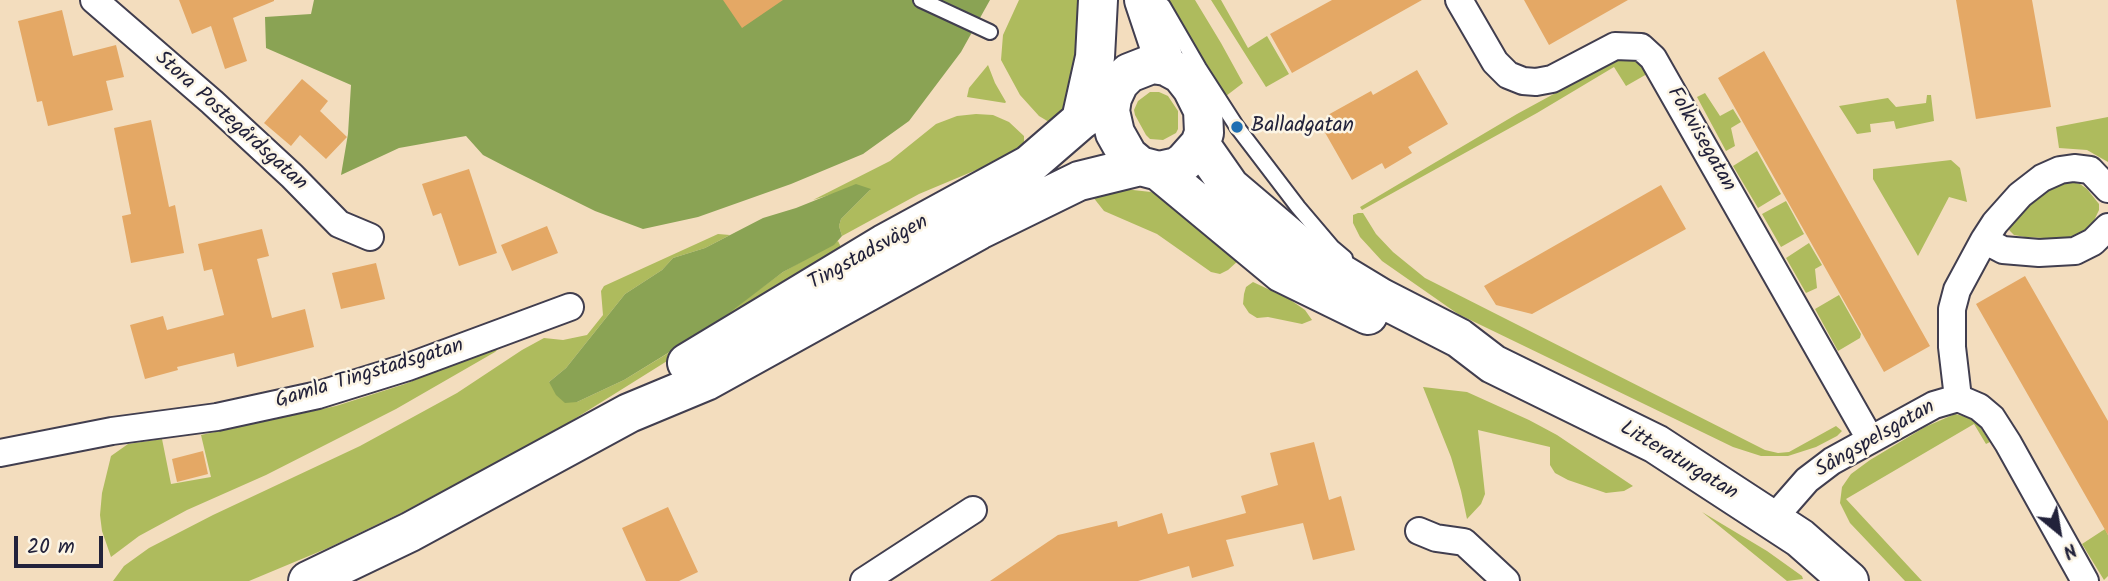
<!DOCTYPE html>
<meta charset="utf-8">
<style>
body{margin:0}
#map{position:relative;width:2108px;height:581px;overflow:hidden;background:#f3ddbe;font-family:Kalam,sans-serif}
canvas{display:block}
.north{position:absolute;left:2024px;top:497px;width:70px;height:70px;-webkit-text-stroke:5px #fcf5e5;paint-order:stroke;rotate:150deg;font-size:19px;font-weight:700;line-height:28px;text-align:center;color:#22223b}
.north::after{content:'';display:block;margin:auto;width:24px;height:32px;background:#22223b;clip-path:polygon(50% 0,100% 100%,50% 72%,0 100%)}
.scale{position:absolute;left:14px;top:536px;width:89px;height:32px;box-sizing:border-box;border:4px solid #22223b;border-top:0;padding-left:9px;font-size:21px;line-height:24px;white-space:nowrap;color:#22223b;-webkit-text-stroke:5px #fcf5e5;paint-order:stroke}
</style>
<div id="map">
<canvas width="2108" height="581"></canvas>
<div class="north">N</div>
<div class="scale">20 m</div>
</div>
<script>
const g = document.querySelector('canvas').getContext('2d');
g.lineJoin = 'round';
function fill(path, color) {
  g.fillStyle = color;
  g.fill(path, 'evenodd');
}
function poly(rows) {
  const path = new Path2D();
  for (const r of rows) {
    path.moveTo(r[0], r[1]);
    for (let i = 2; i < r.length; i += 2) path.lineTo(r[i], r[i + 1]);
  }
  return path;
}
function stroke(path, color, width, dash) {
  g.strokeStyle = color;
  g.lineWidth = width;
  g.lineCap = dash ? 'butt' : 'round';
  g.setLineDash(dash || []);
  g.stroke(path);
}
function label(font, color, halo, rows, align = 'center') {
  g.font = font + ' Kalam,sans-serif';
  g.lineWidth = 5;
  g.setLineDash([]);
  g.textBaseline = 'middle';
  g.strokeStyle = halo;
  g.fillStyle = color;
  for (const [text, x, y, turn = 0] of rows) {
    g.save();
    g.translate(x, y);
    g.rotate((+turn || 0) * Math.PI / 180);
    g.textAlign = isNaN(turn) ? turn : align;
    if (halo) g.strokeText(text, 0, 0);
    g.fillText(text, 0, 0);
    g.restore();
  }
}
const green = poly([
 [1019,0,1088,0,1079,86,1056,122,1049,122,1039,116,1020,95,1001,60,1003,35],
 [1169,0,1195,0,1221,43,1243,83,1226,96,1187,36],
 [1211,0,1221,0,1248,48,1267,36,1289,74,1266,87],
 [1618,59,1635,61,1645,69,1647,74,1626,86,1614,67,1537,113,1362,210,1360,207,1517,114],
 [988,65,995,83,1006,102,1005,103,967,97,969,88],
 [1150,92,1159,92,1168,96,1178,111,1178,129,1176,133,1163,140,1150,139,1146,135,1135,115,1134,110,1138,101],
 [1705,93,1720,116,1733,109,1741,122,1731,128,1735,146,1726,151,1697,97],
 [1927,95,1931,95,1934,121,1896,129,1894,121,1870,124,1871,132,1857,134,1839,106,1888,98,1896,107,1926,103],
 [976,114,993,115,1009,122,1024,136,1024,145,1000,160,919,194,842,236,839,226,841,219,870,190,833,194,813,200,890,161,936,124,957,116],
 [2108,117,2108,162,2087,150,2059,148,2056,127],
 [1757,151,1781,194,1758,208,1733,166],
 [1951,160,1960,168,1967,202,1949,197,1918,256,1873,179,1873,169],
 [2071,182,2080,184,2087,189,2099,204,2099,210,2091,227,2077,235,2063,239,2025,237,2014,235,2010,231,2007,226,2009,221,2045,190,2057,185],
 [1115,188,1151,192,1173,201,1239,260,1228,270,1220,274,1211,272,1157,234,1104,211,1089,192],
 [1786,201,1804,234,1781,247,1762,214],
 [1358,213,1363,213,1376,234,1393,252,1425,278,1765,450,1778,453,1789,452,1836,426,1842,431,1837,436,1816,447,1788,456,1761,456,1733,447,1458,314,1382,261,1360,237,1353,223,1353,215],
 [718,234,730,235,705,248,673,258,662,270,625,294,566,368,549,382,577,402,624,380,693,338,783,272,838,241,843,251,552,433,401,513,328,548,249,581,113,581,124,566,149,548,213,515,360,446,457,393,522,350,544,338,563,340,587,335,603,315,601,291,604,286],
 [1809,243,1822,265,1815,269,1817,288,1806,293,1786,258],
 [1253,282,1289,299,1305,310,1312,320,1302,324,1268,317,1257,318,1249,313,1243,304,1244,294,1246,287],
 [1839,295,1861,334,1860,338,1838,351,1815,309],
 [496,347,498,349,495,352,396,409,266,475,187,510,139,536,111,557,102,531,100,515,102,493,111,456,128,444,162,439,171,484,211,477,201,435,336,406,405,384],
 [1423,387,1467,392,1529,420,1557,435,1633,486,1624,491,1606,493,1568,480,1555,473,1550,465,1550,447,1478,430,1485,494,1481,504,1467,519,1461,491,1451,457],
 [1955,414,1971,418,1980,427,1990,442,1986,444,1974,424,1846,499,1922,581,1905,581,1850,523,1840,503,1842,487,1851,474,1870,460,1925,427],
 [1702,512,1767,551,1802,576,1803,579,1787,581],
 [2105,529,2108,535,2108,576,2104,580,2082,544]
]);
const forest = poly([
 [314,0,990,0,961,52,909,121,863,154,791,184,698,217,643,229,595,211,508,168,483,155,466,136,399,148,341,175,348,134,351,85,266,48,265,17,311,14],
 [856,184,871,189,841,219,839,226,842,236,834,245,783,272,712,326,624,380,577,402,565,403,556,395,549,382,566,368,625,294,662,270,673,258,705,248,763,218,796,208]
]);
const building = poly([
 [179,0,274,0,274,1,233,18,247,61,225,69,211,26,192,34],
 [723,0,783,0,742,28],
 [1332,0,1422,0,1292,73,1270,34],
 [1524,0,1628,0,1549,45],
 [1956,0,2032,0,2051,107,1976,119],
 [62,10,73,56,116,45,124,77,106,81,113,110,48,126,42,101,37,102,18,21],
 [1764,51,1930,346,1884,372,1718,78],
 [1417,70,1448,124,1408,147,1412,153,1385,169,1382,163,1352,180,1323,129,1331,124,1326,116,1371,91,1373,95],
 [302,79,328,101,320,111,347,137,326,159,300,135,291,146,264,123],
 [151,120,169,207,175,205,184,253,131,263,122,216,131,214,114,128],
 [469,169,497,253,459,266,441,213,433,216,422,184],
 [1661,185,1686,229,1532,314,1496,305,1484,286],
 [547,226,558,253,512,271,501,245],
 [262,229,269,256,257,259,272,318,305,309,314,347,237,367,234,353,177,367,178,370,145,379,130,325,163,316,167,330,224,315,212,269,204,271,198,244],
 [376,263,385,299,341,309,332,273],
 [2025,276,2108,421,2108,535,1976,304],
 [1314,442,1329,500,1341,496,1355,550,1313,560,1303,523,1226,540,1234,566,1192,578,1189,566,1138,581,990,581,1058,535,1117,521,1118,527,1162,513,1168,534,1246,513,1241,496,1278,485,1270,453],
 [203,451,208,474,177,482,172,459],
 [668,507,698,572,679,581,646,581,622,528]
]);
const lane = poly([
 [921,0,990,32],
 [1163,6,1199,68,1237,127,1298,207,1332,247,1345,258]
]);
const street = poly([
 [94,0,212,102,292,176,339,224,370,237],
 [1459,0,1495,62,1508,75,1523,81,1536,82,1552,79,1615,46,1641,47,1653,58,1870,439],
 [2108,189,2090,170,2074,168,2060,170,2042,178,2020,195,1995,223,1984,240,2003,250,2039,253,2075,251,2093,242,2108,227],
 [1958,398,1979,407,1992,418,2008,443,2085,581],
 [0,453,112,431,217,417,318,395,408,367,570,307],
 [1772,520,1807,480,1832,461,1934,405,1958,398,1952,347,1952,309,1957,290,1984,240],
 [1419,531,1436,538,1464,542,1506,581],
 [864,581,973,510]
]);
const secondary = poly([
 [1144,0,1166,66,1181,74,1192,88,1203,110,1204,133,1200,144,1184,162,1177,167,1159,171,1140,166,1128,156,1115,133,1110,111,1112,98,1119,83,1129,73,1152,64,1166,66],
 [1081,120,1095,57,1098,0],
 [1200,144,1230,187,1310,255,1381,298,1459,338,1493,364,1656,444,1800,538,1849,581],
 [1159,171,1282,273,1368,315],
 [687,363,884,244,1029,165,1081,120,1112,98],
 [308,581,410,532,629,413,706,381,979,230,1079,181,1140,166]
]);
const markers = [
 [1237,127,7,"#1f6fb2"]
];
const streetNames = [
 ["Stora Postegårdsgatan",230,122,42],
 ["Folkvisegatan",1700,140,60],
 ["Tingstadsvägen",869,254,-29],
 ["Gamla Tingstadsgatan",370,375,-17],
 ["Sångspelsgatan",1876,440,-30],
 ["Litteraturgatan",1678,462,31]
];
const poiNames = [
 ["Balladgatan",1251,127]
];
fill(green, '#aebb5d');
fill(forest, '#8aa354');
fill(building, '#e4a865');
stroke(lane, '#413e4f', 18);
stroke(street, '#413e4f', 30);
stroke(secondary, '#413e4f', 42);
stroke(lane, '#fff', 14);
stroke(street, '#fff', 26);
stroke(secondary, '#fff', 38);
for (const [x, y, r, color] of markers) {
  const dot = new Path2D();
  dot.arc(x, y, r, 0, 2 * Math.PI);
  g.fillStyle = color;
  g.fill(dot);
  stroke(dot, '#fcf5e5', 2.5);
}
label('21px', '#22223b', '#fcf5e5', streetNames);
label('21px', '#22223b', '#fcf5e5', poiNames, 'left');
</script>
